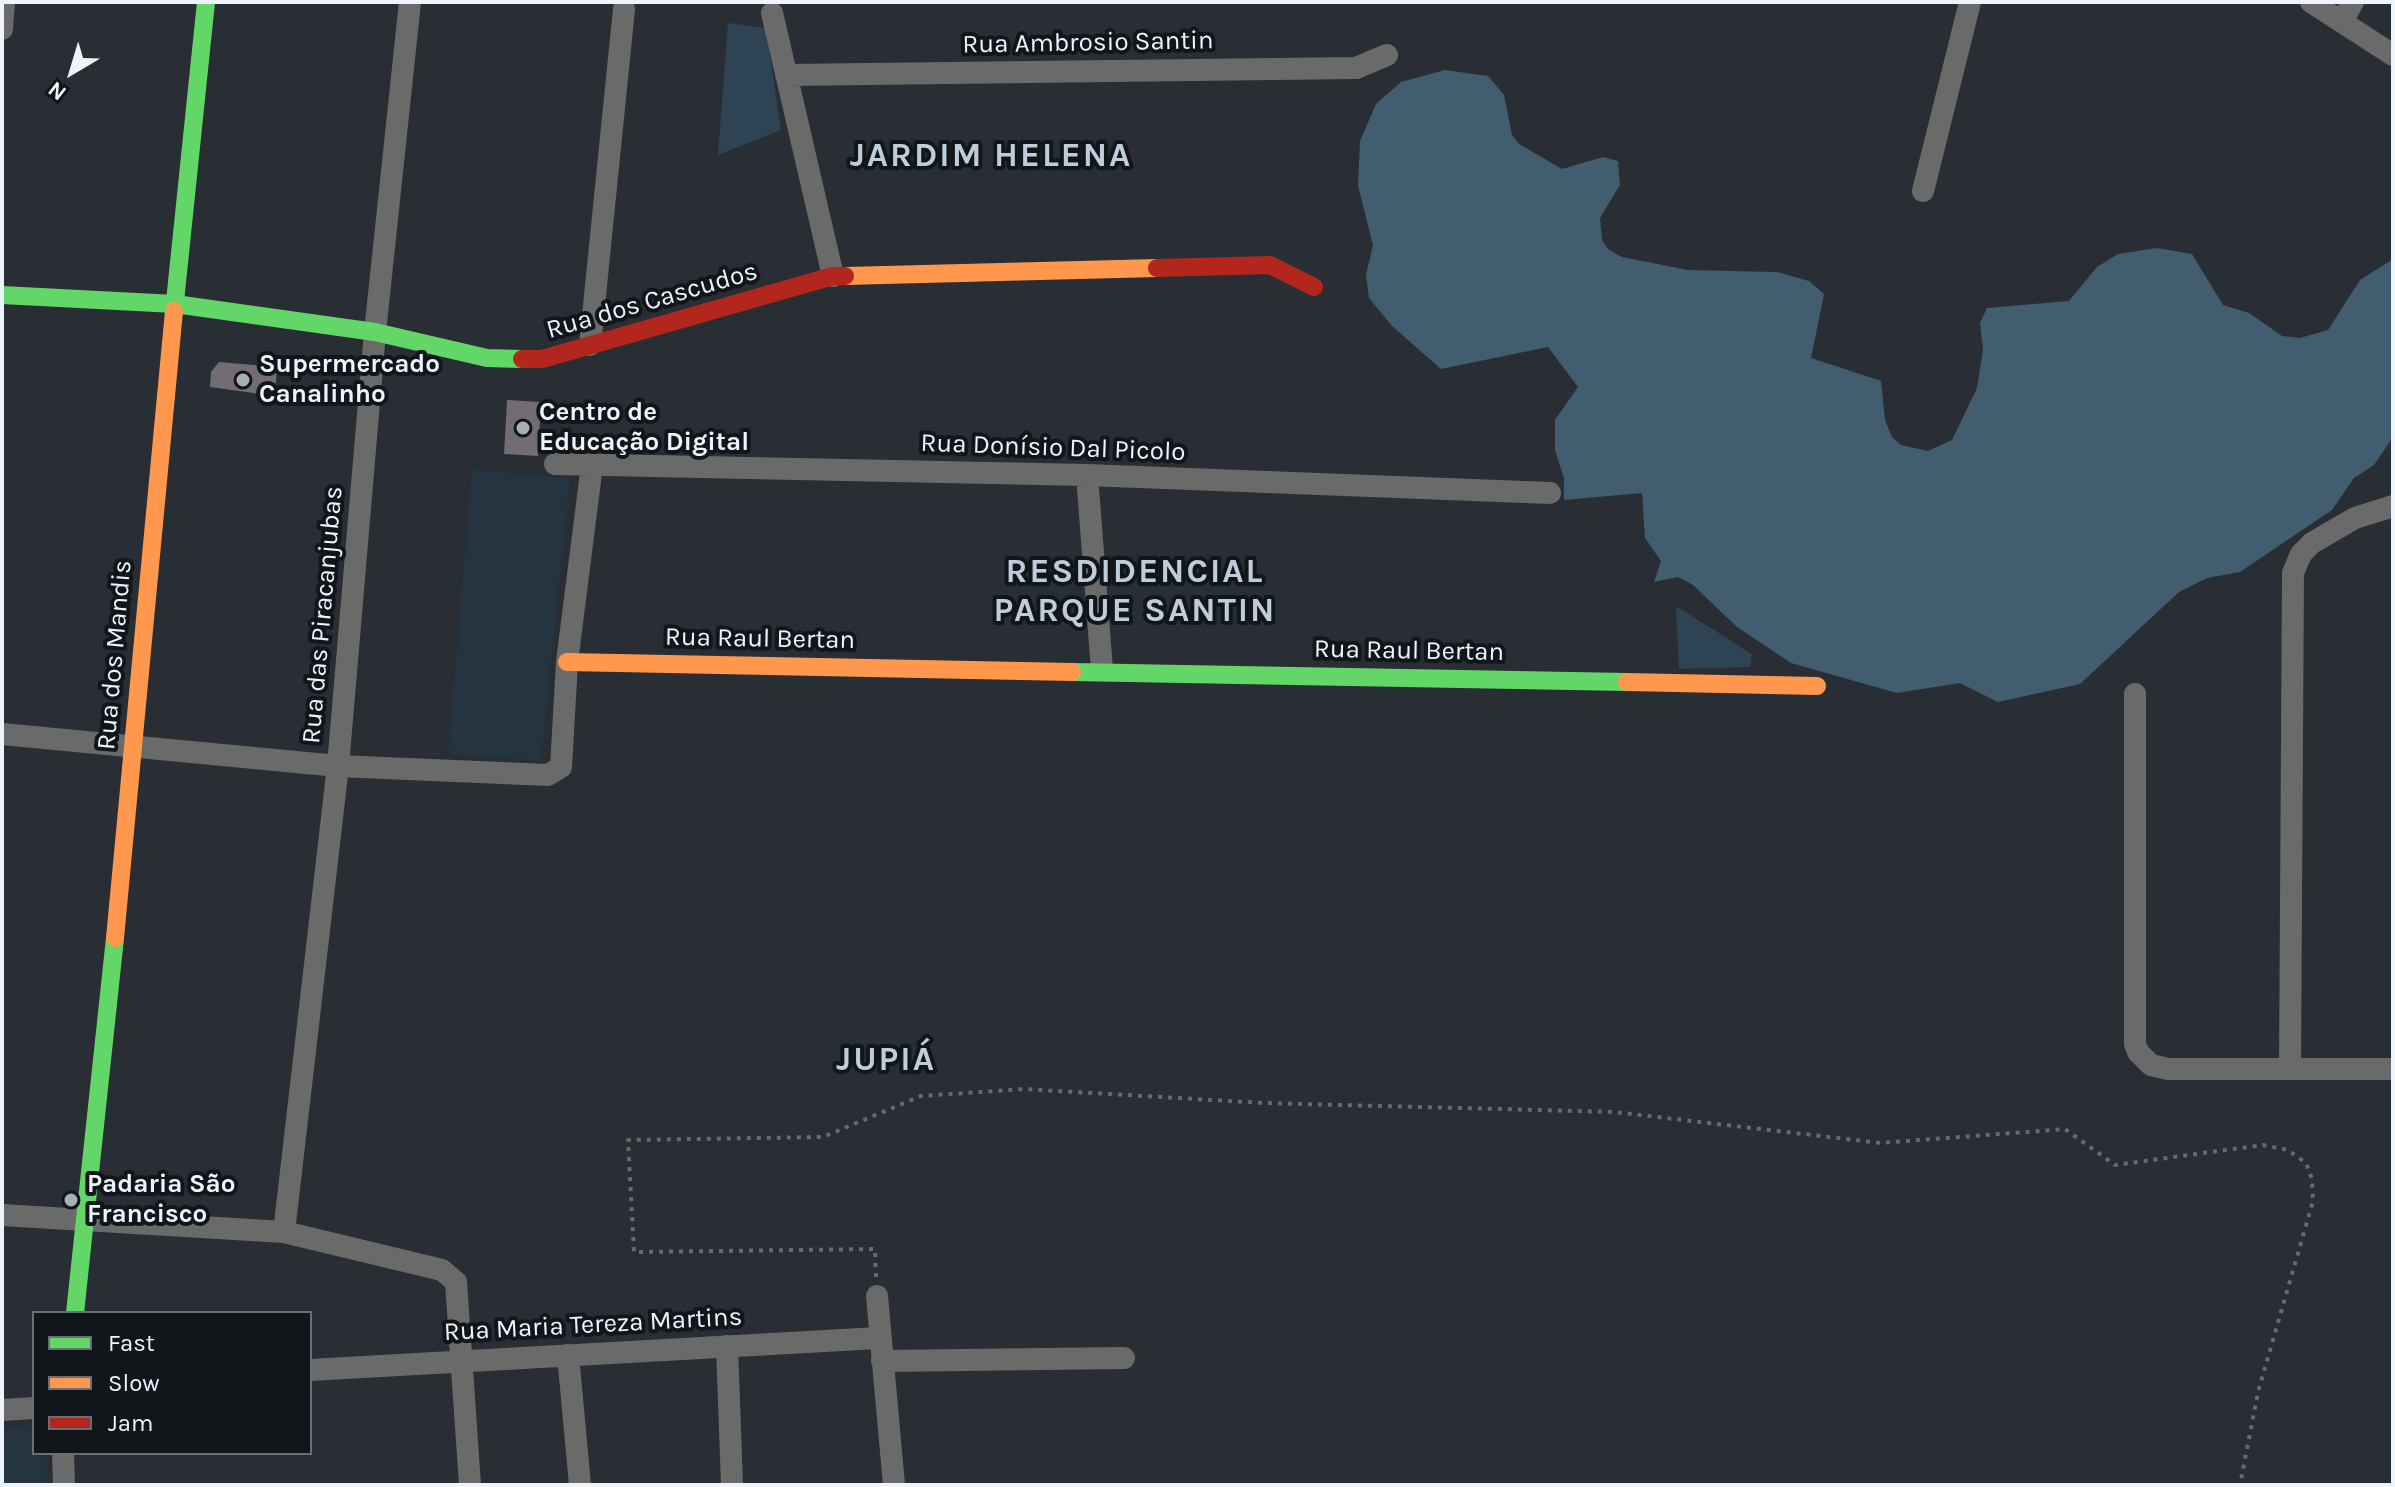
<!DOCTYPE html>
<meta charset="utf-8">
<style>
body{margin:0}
#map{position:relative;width:2395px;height:1487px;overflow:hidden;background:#282e33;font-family:Karla,sans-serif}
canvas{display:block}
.frame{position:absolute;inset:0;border:4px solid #edf4fb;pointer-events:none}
.legend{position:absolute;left:32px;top:1311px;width:280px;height:144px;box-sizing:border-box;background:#11161a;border:2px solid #696f74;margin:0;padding:10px 14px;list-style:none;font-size:24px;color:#edf4fb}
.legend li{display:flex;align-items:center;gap:16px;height:40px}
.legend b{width:40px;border:2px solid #696f74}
.north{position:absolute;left:32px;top:32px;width:80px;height:80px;-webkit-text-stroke:6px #11161a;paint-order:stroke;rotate:218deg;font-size:22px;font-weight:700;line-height:32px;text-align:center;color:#edf4fb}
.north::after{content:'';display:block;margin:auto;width:28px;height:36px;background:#edf4fb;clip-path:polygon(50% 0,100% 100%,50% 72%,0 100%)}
</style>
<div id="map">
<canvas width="2395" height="1487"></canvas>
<div class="frame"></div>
<ul class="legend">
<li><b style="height:10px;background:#63d668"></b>Fast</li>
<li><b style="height:10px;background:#ff974d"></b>Slow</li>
<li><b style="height:10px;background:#b3261e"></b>Jam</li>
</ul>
<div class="north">N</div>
</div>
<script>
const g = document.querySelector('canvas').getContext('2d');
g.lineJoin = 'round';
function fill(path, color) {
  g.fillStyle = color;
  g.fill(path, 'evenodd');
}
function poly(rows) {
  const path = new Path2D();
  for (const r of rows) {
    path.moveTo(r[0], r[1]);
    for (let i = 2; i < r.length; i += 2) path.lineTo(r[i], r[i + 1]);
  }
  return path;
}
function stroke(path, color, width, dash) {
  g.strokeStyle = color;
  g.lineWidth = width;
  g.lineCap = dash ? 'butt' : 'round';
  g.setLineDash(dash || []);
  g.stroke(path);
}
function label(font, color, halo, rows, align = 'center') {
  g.font = font + ' Karla,sans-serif';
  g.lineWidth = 8;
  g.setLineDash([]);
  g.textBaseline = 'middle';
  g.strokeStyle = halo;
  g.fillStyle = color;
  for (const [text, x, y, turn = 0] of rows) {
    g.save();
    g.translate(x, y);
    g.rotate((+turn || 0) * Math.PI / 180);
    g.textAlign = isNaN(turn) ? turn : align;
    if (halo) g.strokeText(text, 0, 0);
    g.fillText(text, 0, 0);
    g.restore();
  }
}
const built = poly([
 [472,469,570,479,541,761,448,753],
 [34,1425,34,1453,47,1453,47,1485,2,1485,2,1427]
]);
const green = poly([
 [728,23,766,28,781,130,718,155],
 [1676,606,1752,654,1750,667,1679,669]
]);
const forest = poly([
 [1445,70,1488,76,1504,95,1512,135,1519,144,1562,169,1603,157,1618,161,1620,185,1600,218,1602,240,1608,249,1622,257,1688,270,1777,272,1809,281,1824,294,1811,358,1881,381,1885,420,1892,437,1901,445,1928,451,1952,440,1977,388,1983,350,1980,323,1987,308,2069,301,2097,267,2118,254,2157,248,2192,254,2223,305,2249,313,2282,336,2300,338,2328,330,2360,280,2393,259,2393,437,2374,465,2354,478,2332,510,2240,572,2207,578,2179,592,2080,684,1998,702,1960,683,1897,693,1791,663,1737,627,1693,585,1678,577,1654,582,1661,561,1645,538,1642,493,1564,500,1564,478,1555,450,1555,420,1578,387,1548,347,1441,369,1392,326,1369,298,1366,275,1373,245,1358,186,1360,141,1376,104,1401,82]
]);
const building = poly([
 [219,362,277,367,275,396,210,387,211,372],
 [507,400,541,402,538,456,504,454]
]);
const path = poly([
 [876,1277,875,1249,634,1252,628,1140,823,1137,921,1096,1024,1089,1264,1103,1614,1112,1881,1143,2065,1129,2115,1165,2263,1145,2288,1150,2306,1163,2312,1179,2313,1201,2258,1392,2240,1485]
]);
const street = poly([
 [2311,2,2393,55],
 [772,13,833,276],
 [2343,20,2353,2],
 [2,29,4,2],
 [786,75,1356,68,1387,55],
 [1923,191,1970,2],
 [590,345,624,9],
 [555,464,1087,475,1550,493],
 [1087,475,1102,670],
 [2135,694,2135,1044,2138,1052,2151,1065,2168,1069,2393,1069],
 [2,734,338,766,548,775,561,767,567,662,592,465],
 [2290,1069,2293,573,2301,554,2312,543,2355,518,2393,506],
 [2,1215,284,1232,442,1270,456,1282,470,1485],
 [284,1232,338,766,375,332,410,2],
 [877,1296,894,1485],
 [727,1346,732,1485],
 [568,1355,580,1485],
 [882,1361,1124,1358],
 [310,1370,878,1338],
 [2,1410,34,1408],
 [63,1453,64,1485]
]);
const fast = poly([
 [2,295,175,304,375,332,487,358,522,359],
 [174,311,206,2],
 [1072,672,1627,682],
 [75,1313,115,938]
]);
const slow = poly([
 [845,276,1157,268],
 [567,662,1072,672],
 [1627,682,1817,686],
 [115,938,174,311]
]);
const jam = poly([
 [1157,268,1270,265,1314,287],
 [522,359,542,359,833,276,845,276]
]);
const markers = [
 [243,380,8,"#a8afb5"],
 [523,428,8,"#a8afb5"],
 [71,1200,8,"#a8afb5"]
];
const streetNames = [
 ["Rua Ambrosio Santin",1088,43,-1],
 ["Rua dos Cascudos",652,301,-16],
 ["Rua Donísio Dal Picolo",1053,448,2],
 ["Rua das Piracanjubas",323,615,-85],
 ["Rua Raul Bertan",760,639,1],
 ["Rua Raul Bertan",1409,651,1],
 ["Rua dos Mandis",115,655,-85],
 ["Rua Maria Tereza Martins",593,1325,-3]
];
const poiNames = [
 ["Supermercado",259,365],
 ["Canalinho",259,395],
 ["Centro de",539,413],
 ["Educação Digital",539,443],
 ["Padaria São",87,1185],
 ["Francisco",87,1215]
];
const districtNames = [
 ["JARDIM HELENA",991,156],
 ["RESDIDENCIAL",1135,572],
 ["PARQUE SANTIN",1135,611],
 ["JUPIÁ",886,1060]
];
fill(built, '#243440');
fill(green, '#2e4354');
fill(forest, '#425c70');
fill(building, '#716d73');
stroke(path, '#696a6c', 4, [4, 6]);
stroke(street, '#6b6a6a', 22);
stroke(fast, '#63d668', 18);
stroke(slow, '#ff974d', 18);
stroke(jam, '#b3261e', 18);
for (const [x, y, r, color] of markers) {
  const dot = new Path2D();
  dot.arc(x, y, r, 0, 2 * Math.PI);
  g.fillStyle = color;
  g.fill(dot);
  stroke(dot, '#11161a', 3);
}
label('26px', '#edf4fb', '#11161a', streetNames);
label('bold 26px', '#edf4fb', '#11161a', poiNames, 'left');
g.letterSpacing = '2px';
label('bold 34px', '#becdd9', '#11161a', districtNames);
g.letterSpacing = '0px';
</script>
